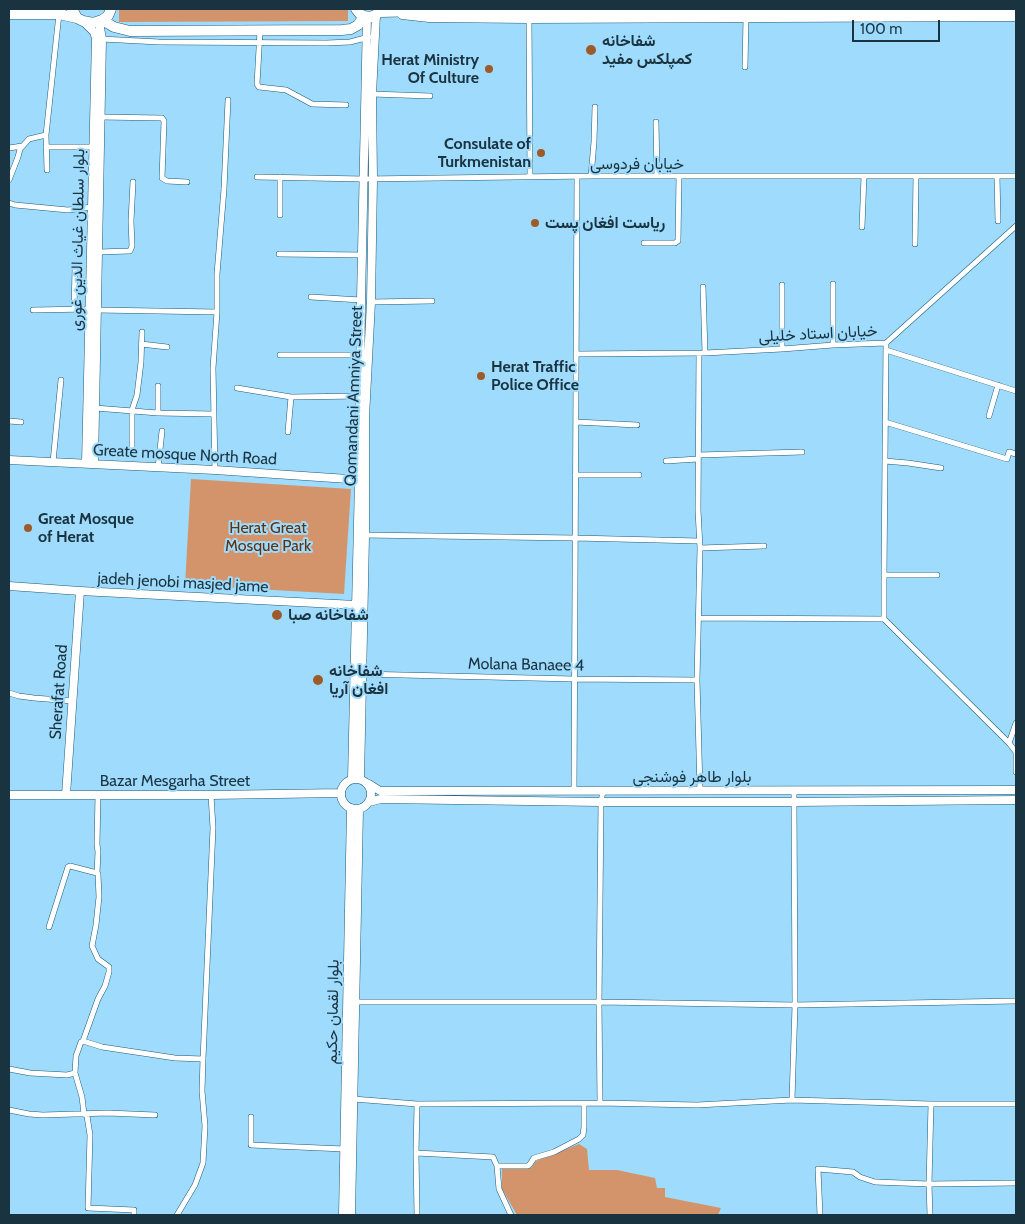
<!DOCTYPE html>
<meta charset="utf-8">
<style>
body{margin:0}
#map{position:relative;width:1025px;height:1224px;overflow:hidden;background:#9fdbfc;font-family:Cabin,sans-serif}
canvas{display:block}
.frame{position:absolute;inset:0;border:10px solid #1a3340;pointer-events:none}
.scale{position:absolute;left:852px;top:20px;width:88px;height:22px;box-sizing:border-box;border:2px solid #1a3340;border-top:0;padding-left:6px;font-size:15px;line-height:18px;white-space:nowrap;color:#1a3340;-webkit-text-stroke:4px #9fdbfc;paint-order:stroke}
</style>
<div id="map">
<canvas width="1025" height="1224"></canvas>
<div class="frame"></div>
<div class="scale">100 m</div>
</div>
<script>
const g = document.querySelector('canvas').getContext('2d');
g.lineJoin = 'round';
function fill(path, color) {
  g.fillStyle = color;
  g.fill(path, 'evenodd');
}
function poly(rows) {
  const path = new Path2D();
  for (const r of rows) {
    if (r.length === 3) {
      path.moveTo(r[0] + r[2], r[1]);
      path.arc(r[0], r[1], r[2], 0, 2 * Math.PI);
      continue;
    }
    path.moveTo(r[0], r[1]);
    for (let i = 2; i < r.length; i += 2) path.lineTo(r[i], r[i + 1]);
  }
  return path;
}
function stroke(path, color, width, dash) {
  g.strokeStyle = color;
  g.lineWidth = width;
  g.lineCap = dash ? 'butt' : 'round';
  g.setLineDash(dash || []);
  g.stroke(path);
}
function label(font, color, halo, rows, align = 'center') {
  g.font = font + ' Cabin,Vazirmatn,sans-serif';
  g.lineWidth = 4;
  g.setLineDash([]);
  g.textBaseline = 'middle';
  g.strokeStyle = halo;
  g.fillStyle = color;
  for (const [text, x, y, turn = 0] of rows) {
    g.save();
    g.translate(x, y);
    g.rotate((+turn || 0) * Math.PI / 180);
    g.textAlign = isNaN(turn) ? turn : align;
    if (halo) g.strokeText(text, 0, 0);
    g.fillText(text, 0, 0);
    g.restore();
  }
}
const green = poly([
 [119,9,348,9,348,21,119,22],
 [191,479,351,489,344,594,185,585],
 [579,1144,587,1149,589,1170,617,1170,655,1178,657,1188,665,1188,665,1197,721,1208,718,1215,517,1215,502,1189,502,1169,531,1168,536,1161]
]);
const street = poly([
 [529,16,530,177],
 [260,31,257,84,259,87,286,90,312,104,346,105],
 [101,39,159,42,327,43,350,42,369,37],
 [745,67,746,18],
 [372,94,430,96],
 [100,117,162,118,164,121,162,178,167,181,187,182],
 [656,122,657,176],
 [46,147,94,147],
 [9,148,22,146],
 [47,170,46,135,59,14],
 [591,176,594,142,595,107],
 [997,176,998,221],
 [257,177,364,179,591,176,1016,176],
 [9,180,18,157,20,149,29,139,46,135],
 [9,203,15,205,68,210,92,207],
 [280,215,280,177],
 [862,227,864,176],
 [644,243,675,243,678,241,679,176],
 [915,244,916,176],
 [98,252,130,251,132,246,131,221,133,182],
 [279,254,363,255],
 [833,284,833,345],
 [703,287,705,353],
 [311,297,361,300],
 [371,302,432,301],
 [74,309,75,269],
 [33,310,90,309],
 [97,310,217,312],
 [886,343,884,575,884,619,1009,743,1016,752,1016,772],
 [141,344,167,347],
 [782,349,782,285],
 [886,350,1016,391],
 [699,353,698,510,700,548,697,680,700,790],
 [576,354,705,353,782,349,833,345,886,343,1016,226],
 [280,355,361,355],
 [237,388,291,397,361,396],
 [95,408,158,413,213,414],
 [158,413,158,386],
 [989,416,998,385],
 [9,421,21,422],
 [576,422,637,425],
 [885,422,1007,459,1009,452,1016,454],
 [288,432,291,397],
 [132,447,132,410,137,395,141,362,142,332],
 [699,455,802,452],
 [666,461,698,459],
 [885,461,908,463,941,468],
 [53,462,61,380],
 [158,468,162,431],
 [215,470,213,368,217,312,217,274,224,189,228,100],
 [575,475,639,475],
 [362,535,575,538,699,541],
 [700,548,764,546],
 [884,575,937,575],
 [699,618,884,619],
 [360,674,574,679,697,680],
 [9,693,19,696,34,698,72,701],
 [1009,743,1016,723],
 [574,791,577,177],
 [98,795,97,844,98,852,97,873,98,874,99,897,96,925,92,946,98,959,109,967,109,972,105,986,98,999,83,1041,81,1042,76,1056,75,1073,82,1097,84,1114,87,1116,90,1135,88,1208,134,1210,134,1215],
 [49,927,68,867,70,866,97,873],
 [353,1002,599,1002,795,1005,1016,1001],
 [83,1041,102,1047,175,1058,203,1059],
 [9,1069,30,1073,67,1075,75,1073],
 [353,1099,417,1104,600,1103,697,1105,792,1100,931,1104,1016,1104],
 [792,1100,795,1005,794,802,794,790],
 [600,1103,599,1002,601,802,603,791],
 [417,1104,416,1153,417,1215],
 [9,1110,29,1114,43,1115,108,1113,155,1115],
 [251,1117,251,1145,344,1149],
 [416,1153,493,1157,497,1166,499,1189,511,1215],
 [497,1166,528,1166,530,1164,534,1158,554,1152,579,1139,583,1135,584,1127,584,1103],
 [177,1215,195,1185,203,1163,205,1126,202,1091,203,1059,213,828,211,795],
 [820,1215,818,1169,853,1172,860,1177,875,1182,929,1184,1016,1183],
 [930,1215,929,1184,931,1104]
]);
const secondary = poly([
 [402,15,429,18,529,19,1016,17],
 [83,21,94,32,96,38,86,463],
 [9,460,215,470,363,480],
 [94,464,102,39,99,22],
 [9,586,80,591,356,605],
 [356,794,15],
 [352,779,359,480,361,300,367,17],
 [360,779,365,536,365,417,371,302,373,179,372,94,376,15],
 [369,784,380,791,391,791,1016,790],
 [9,795,211,795,341,793],
 [66,795,80,591],
 [369,802,381,799,601,802,794,802,1016,800],
 [343,1215,351,808],
 [351,1215,359,809]
]);
const highway = poly([
 [72,9,77,18,83,21,93,23,102,20,108,16,111,9],
 [356,9,360,14,364,16,371,17,377,14,383,9],
 [380,12,421,11,1016,10],
 [9,14,59,14,77,18],
 [102,20,114,27,130,31,342,30,351,29,358,25,364,16]
]);
const markers = [
 [591,50,6,"#9d5a2a"],
 [489,69,5,"#9d5a2a"],
 [541,153,5,"#9d5a2a"],
 [535,223,5,"#9d5a2a"],
 [481,376,5,"#9d5a2a"],
 [28,528,5,"#9d5a2a"],
 [277,615,6,"#9d5a2a"],
 [318,680,6,"#9d5a2a"]
];
const poiNames = [
 ["شفاخانه",602,41],
 ["کمپلکس مفید",602,59],
 ["Herat Ministry",479,60,"right"],
 ["Of Culture",479,78,"right"],
 ["Consulate of",531,144,"right"],
 ["Turkmenistan",531,162,"right"],
 ["ریاست افغان پست",545,223],
 ["Herat Traffic",491,367],
 ["Police Office",491,385],
 ["Great Mosque",38,519],
 ["of Herat",38,537],
 ["شفاخانه صبا",288,615],
 ["شفاخانه",329,671],
 ["افغان آریا",329,689]
];
const streetNames = [
 ["خیابان فردوسی",637,164],
 ["بلوار سلطان غیاث الدین غوری",78,240,-89],
 ["خیابان استاد خلیلی",818,334,-3],
 ["Qomandani Amniya Street",354,396,-88],
 ["Greate mosque North Road",185,455,3],
 ["jadeh jenobi masjed jame",183,583,3],
 ["Molana Banaee 4",526,665,1],
 ["Sherafat Road",59,692,-86],
 ["بلوار طاهر فوشنجی",692,777],
 ["Bazar Mesgarha Street",175,781],
 ["بلوار لقمان حکیم",333,1012,-89]
];
const parkNames = [
 ["Herat Great",268,528],
 ["Mosque Park",268,546]
];
fill(green, '#d4946b');
stroke(street, '#1e5b77', 6);
stroke(secondary, '#1e5b77', 9);
stroke(highway, '#1e5b77', 11);
stroke(street, '#fff', 5);
stroke(secondary, '#fff', 8);
stroke(highway, '#fff', 10);
for (const [x, y, r, color] of markers) {
  const dot = new Path2D();
  dot.arc(x, y, r, 0, 2 * Math.PI);
  g.fillStyle = color;
  g.fill(dot);
  stroke(dot, '#9fdbfc', 2);
}
label('bold 16px', '#1a3340', '#9fdbfc', poiNames, 'left');
label('16px', '#1a3340', '#9fdbfc', streetNames);
label('16px', '#603211', '#9fdbfc', parkNames);
</script>
